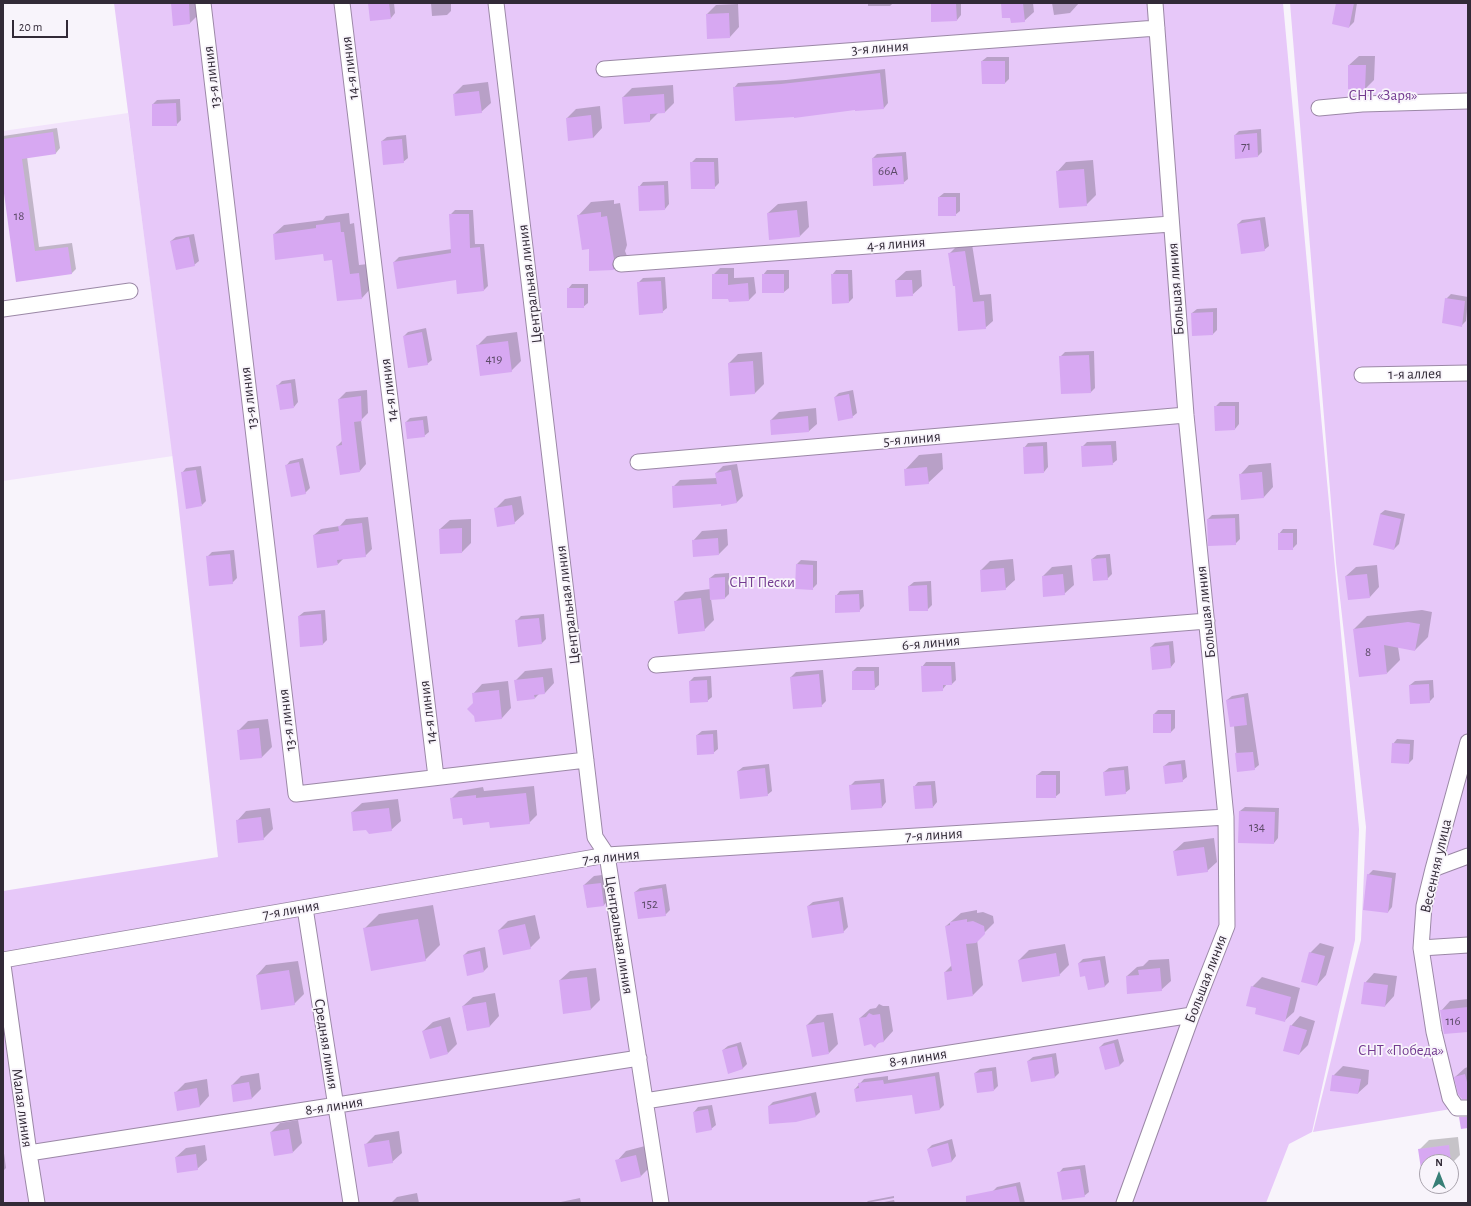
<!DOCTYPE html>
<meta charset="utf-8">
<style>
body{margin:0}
#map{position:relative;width:1471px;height:1206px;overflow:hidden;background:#f8f4fb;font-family:"Alegreya Sans",sans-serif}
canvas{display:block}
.frame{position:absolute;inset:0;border:4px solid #322a37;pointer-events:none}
.north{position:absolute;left:1419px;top:1154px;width:40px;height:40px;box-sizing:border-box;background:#f8f4fb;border:1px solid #a9a3ad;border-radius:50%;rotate:0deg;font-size:11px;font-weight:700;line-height:16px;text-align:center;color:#322a37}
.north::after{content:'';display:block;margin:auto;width:14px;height:18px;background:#387f77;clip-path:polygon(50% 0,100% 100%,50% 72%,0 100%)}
.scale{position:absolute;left:12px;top:20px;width:56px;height:18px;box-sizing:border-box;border:2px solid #322a37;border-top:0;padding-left:5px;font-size:12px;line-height:14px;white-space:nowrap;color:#322a37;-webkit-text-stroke:3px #f8f4fb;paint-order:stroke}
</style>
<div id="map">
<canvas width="1471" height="1206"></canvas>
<div class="frame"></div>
<div class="north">N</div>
<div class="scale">20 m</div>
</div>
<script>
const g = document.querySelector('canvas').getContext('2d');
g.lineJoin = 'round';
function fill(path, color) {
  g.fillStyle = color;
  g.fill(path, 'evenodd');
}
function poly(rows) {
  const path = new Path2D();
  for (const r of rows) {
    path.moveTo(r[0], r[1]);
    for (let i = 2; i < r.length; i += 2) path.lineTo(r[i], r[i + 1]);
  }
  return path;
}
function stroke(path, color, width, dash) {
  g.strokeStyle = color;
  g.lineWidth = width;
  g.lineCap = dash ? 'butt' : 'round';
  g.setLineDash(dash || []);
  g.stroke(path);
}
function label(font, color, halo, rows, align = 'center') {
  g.font = font + ' "Alegreya Sans",sans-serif';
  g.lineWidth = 3.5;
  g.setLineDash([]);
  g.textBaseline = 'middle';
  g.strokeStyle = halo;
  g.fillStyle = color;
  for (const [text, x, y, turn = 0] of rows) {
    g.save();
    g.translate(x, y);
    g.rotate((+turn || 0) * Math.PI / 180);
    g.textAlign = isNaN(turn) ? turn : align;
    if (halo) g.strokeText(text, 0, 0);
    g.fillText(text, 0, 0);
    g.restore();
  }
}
const built = poly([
 [128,113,173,456,3,481,3,131]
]);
const green = poly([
 [114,3,1283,3,1359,829,1355,940,1312,1132,1289,1144,1266,1203,3,1203,3,891,218,857,177,492],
 [1290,3,1468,3,1468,1108,1457,1108,1313,1132,1361,940,1366,827,1336,563]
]);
const shadow = poly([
 [173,3,199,3,199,14,190,23,174,25],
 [369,3,394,3,395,13,391,18],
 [431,3,451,3,451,11,447,15,432,16],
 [868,3,893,3,890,6,868,6],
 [932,3,961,3,961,15,957,20],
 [1002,3,1033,3,1034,12,1024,21,1011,17],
 [1052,3,1079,3,1070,13,1054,15],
 [1337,3,1357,3,1354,22,1349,27],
 [738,4,739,27,730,37,707,14,716,5],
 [1359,56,1375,56,1374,80,1365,89,1349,65],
 [987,57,1009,57,1009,79,1005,83,982,61],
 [885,69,888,103,884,108,856,109,734,88,738,83,786,80],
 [488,82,491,103,481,112,454,94,463,85],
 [673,85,674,103,665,112,658,113,650,121,623,97,632,88],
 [180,99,181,120,176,125,153,104,157,100],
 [600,106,602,128,593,138,567,118,576,109],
 [57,128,60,148,56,153,27,157,39,247,72,243,76,269,72,273,17,281,5,191,3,191,3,136],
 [1261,129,1262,152,1258,156,1235,135,1239,131],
 [406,135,408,158,403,162,382,141,387,137],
 [906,152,908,179,903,183,873,158,877,154],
 [696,158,718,158,719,183,714,188,691,163],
 [1093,160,1096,195,1086,205,1057,172,1066,162],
 [668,181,669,204,665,209,639,187,643,182],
 [944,193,960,193,960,211,955,215,939,197],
 [614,200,614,204,620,203,627,245,625,251,627,256,614,269,590,270,590,247,578,216,591,202],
 [807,201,809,227,800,236,768,213,778,204],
 [455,210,473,210,475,244,484,244,488,286,484,290,457,279,394,262,399,257,452,249,450,215],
 [349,213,350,224,354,223,359,265,368,264,371,288,362,298,333,258,324,253,274,234,284,225,323,220,326,216],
 [1265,217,1269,246,1264,250,1238,224,1242,220],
 [194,234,199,261,194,265,171,241,176,237],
 [972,244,980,295,991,294,993,321,985,328,949,254,957,246],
 [720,268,734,268,734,278,754,277,756,293,749,300,713,275],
 [767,270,789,270,789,288,784,292,763,292,763,275],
 [836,270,852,270,853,298,849,302,832,275],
 [921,270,922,286,912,295,896,280,906,271],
 [665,277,667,308,662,312,638,283,643,278],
 [572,284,588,284,588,303,583,307,568,289],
 [1451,294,1468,297,1466,321,1461,326,1446,299],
 [1217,308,1217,330,1213,334,1192,313,1197,309],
 [426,328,432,360,427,364,404,336,408,332],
 [517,332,521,361,511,371,477,346,487,336],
 [1094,351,1095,388,1091,392,1060,357,1065,352],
 [762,352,764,384,754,394,729,363,738,354],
 [295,379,298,402,294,407,277,386,282,381],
 [367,390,368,413,361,420,366,464,360,471,337,446,343,440,339,399,346,392],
 [853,390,857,413,852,417,835,397,839,393],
 [1220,402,1239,402,1239,424,1235,429,1215,407],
 [816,408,817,424,809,431,771,420,779,412],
 [427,416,429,432,424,436,406,422,410,418],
 [1116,441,1117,460,1112,464,1082,447,1087,442],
 [1047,442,1048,467,1044,472,1024,448,1028,443],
 [942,453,943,469,928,483,905,470,919,455],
 [303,458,310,488,305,493,286,466,290,461],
 [1271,463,1273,487,1264,497,1242,499,1240,475,1249,465],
 [737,464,743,496,736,503,722,503,673,487,680,480,717,478,716,473,723,466],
 [201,466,206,501,202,505,182,473,186,468],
 [521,496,524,514,514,523,495,509,505,499],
 [1385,510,1405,514,1399,544,1394,549,1380,514],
 [1239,514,1240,539,1235,544,1208,519,1212,515],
 [368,517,372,549,365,556,344,558,338,564,314,535,321,529,340,526,346,519],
 [471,519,471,543,462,552,440,529,450,520],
 [727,529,728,545,719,554,693,541,702,531],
 [1283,529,1297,529,1297,544,1292,549,1279,534],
 [234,550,237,578,232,583,207,557,212,552],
 [1110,554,1112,574,1107,579,1092,559,1097,555],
 [1013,559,1015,580,1005,589,981,570,990,561],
 [801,560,817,561,817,584,812,589,797,564],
 [1072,565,1074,585,1064,594,1043,576,1052,567],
 [1377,565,1379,587,1370,597,1346,576,1356,567],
 [729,573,729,594,725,598,711,599,714,620,704,630,675,602,685,592,711,589,710,578,715,574],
 [931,581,932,605,927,610,909,586,914,582],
 [863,590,864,606,859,611,836,596,840,591],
 [325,610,327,640,323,644,301,646,299,616,304,612],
 [1422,610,1432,612,1428,637,1415,650,1398,647,1400,660,1387,673,1354,629,1367,616],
 [544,614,546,639,542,643,516,621,521,616],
 [1173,641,1175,662,1171,667,1151,647,1155,643],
 [926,662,955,662,956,680,952,684,947,684,942,690,922,667],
 [857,667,879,667,879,685,874,689,853,671],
 [552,668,554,683,545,693,539,694,535,698,515,681,525,671],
 [823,670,826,701,821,706,791,677,796,672],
 [711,676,712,697,707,701,690,681,694,677],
 [1433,680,1434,697,1429,702,1410,685,1415,681],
 [508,681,511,708,502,718,475,715,473,694,482,684],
 [1248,693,1259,765,1254,769,1238,771,1234,726,1227,700,1232,696],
 [1158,710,1175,710,1175,728,1171,732,1154,714],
 [268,719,272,747,262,757,241,759,238,731,248,721],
 [717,730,718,749,713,753,697,735,702,731],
 [1397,739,1414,740,1413,759,1409,763,1393,744],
 [1185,760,1187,777,1182,781,1164,766,1169,762],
 [769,764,772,791,767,795,738,771,743,767],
 [1128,766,1130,789,1125,793,1104,772,1109,768],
 [1042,771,1060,771,1060,793,1055,797,1037,775],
 [884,779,886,802,882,807,850,786,855,781],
 [935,781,937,802,933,807,914,787,918,782],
 [534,786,537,815,529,823,463,816,451,799,459,791,483,787,484,791],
 [398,799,401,821,391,830,352,812,362,803],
 [1245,807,1279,808,1278,838,1274,843,1240,811],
 [270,808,273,829,263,839,237,821,246,811],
 [1214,838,1217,862,1207,871,1174,851,1184,842],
 [1373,870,1396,873,1392,907,1388,912,1368,875],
 [610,874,613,895,604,905,587,907,584,885,594,876],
 [666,884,670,910,665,915,635,892,640,888],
 [843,897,848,927,843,932,808,906,813,902],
 [433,905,440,945,425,960,364,929,379,914],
 [977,910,977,913,983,912,993,916,994,923,977,940,983,985,973,995,945,972,952,965,946,926,961,913],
 [535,915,540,938,530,948,499,930,508,921],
 [1320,943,1334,947,1326,975,1317,985,1310,953],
 [1065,944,1069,965,1059,975,1019,960,1029,950],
 [485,947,488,967,484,971,464,955,468,951],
 [1105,956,1109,982,1104,987,1079,963,1083,959],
 [1169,959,1171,981,1161,990,1127,976,1137,967,1143,966,1149,960],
 [298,961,304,994,294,1004,257,975,266,965],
 [596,968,600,1000,591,1009,560,980,570,971],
 [1374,973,1397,976,1394,996,1385,1006,1365,983],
 [1262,977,1300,988,1294,1012,1284,1021,1257,1007,1252,987],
 [495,993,499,1016,490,1026,467,1030,463,1006,473,997],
 [1468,999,1468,1031,1441,1011,1450,1001],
 [879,1004,883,1006,889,1006,893,1031,884,1041,880,1042,875,1046,860,1018,870,1009,876,1008],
 [833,1013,838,1044,829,1053,807,1025,817,1015],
 [1300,1016,1315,1021,1308,1045,1299,1054,1291,1026],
 [450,1017,457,1044,448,1053,423,1031,433,1022],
 [1118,1039,1124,1061,1120,1065,1106,1069,1100,1047,1104,1043],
 [741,1042,747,1064,742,1069,723,1050,728,1046],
 [1056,1053,1059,1073,1055,1077,1032,1081,1028,1061,1033,1057],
 [1343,1066,1369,1070,1368,1084,1358,1093,1333,1076],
 [996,1067,998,1086,994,1090,975,1073,980,1069],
 [1468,1067,1468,1098,1455,1077,1465,1068],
 [939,1072,944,1105,940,1109,913,1094,855,1089,864,1079,888,1076,888,1080],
 [259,1073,261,1089,252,1098,232,1085,241,1076],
 [207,1079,209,1096,200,1106,178,1109,176,1092,185,1083],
 [816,1092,820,1112,816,1116,769,1106,773,1102],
 [712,1105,716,1125,711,1129,694,1112,698,1107],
 [298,1120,302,1143,293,1152,271,1132,280,1123],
 [399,1131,402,1153,392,1162,366,1144,375,1135],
 [1458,1137,1460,1155,1451,1164,1451,1162,1427,1162,1427,1167,1419,1150,1429,1140],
 [952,1139,956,1156,952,1161,932,1166,928,1149,932,1145],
 [205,1145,207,1160,197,1169,176,1157,186,1148],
 [3,1146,6,1168,3,1171],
 [645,1146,650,1167,641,1176,617,1161,626,1151],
 [1085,1165,1089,1192,1084,1196,1059,1173,1063,1168],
 [1020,1182,1025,1203,995,1203,993,1191,997,1187],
 [417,1193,419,1203,391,1203,397,1197],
 [894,1196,894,1198,866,1203,868,1201],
 [580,1198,581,1203,556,1203],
 [894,1200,895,1203,879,1203]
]);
const building = poly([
 [171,3,189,3,190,24,173,26],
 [368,3,389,3,391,19,370,21],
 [931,3,956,3,957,21,931,22],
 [1001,3,1023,3,1025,22,1011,23,1010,18,1002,18],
 [1336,3,1354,3,1349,28,1332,24],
 [729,13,730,38,707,39,706,14],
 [981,61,1005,61,1005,84,982,84],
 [1348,65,1366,65,1365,90,1348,89],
 [880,73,884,109,855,111,855,110,794,118,794,117,735,121,733,87,781,84],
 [479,91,482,113,455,116,453,94],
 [664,94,665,113,650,114,650,122,624,124,622,97],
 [176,103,177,126,152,126,152,104],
 [591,115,593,138,568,141,566,118],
 [53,132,56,154,22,159,35,251,68,247,72,274,16,282,3,186,3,139],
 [1257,133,1258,157,1235,159,1234,135],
 [402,139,404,163,383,165,381,141],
 [902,156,904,184,873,186,872,158],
 [690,162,714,162,715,189,691,189],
 [1084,169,1087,206,1059,208,1056,171],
 [664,185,665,210,639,211,638,186],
 [938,197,956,197,956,216,938,216],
 [797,210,800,237,769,240,767,213],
 [601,212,601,217,607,216,614,259,612,265,614,270,589,271,589,249,582,250,577,215],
 [449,214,469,214,470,248,480,247,484,291,457,294,456,280,397,289,393,262,451,253],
 [1260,220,1265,251,1241,254,1237,224],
 [340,222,341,232,344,232,350,274,359,273,362,299,337,301,332,260,324,261,323,254,275,260,273,234,316,228,316,225],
 [189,237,195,266,176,270,170,241],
 [965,251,973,302,984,301,986,329,958,331,955,286,953,286,948,253],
 [712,274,728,274,728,285,748,283,749,301,729,302,728,299,712,299],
 [762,274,784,274,784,293,762,293],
 [831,274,848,274,849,303,832,304],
 [895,280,912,280,913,296,896,297],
 [661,281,663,313,639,315,637,282],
 [567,288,584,288,584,308,567,308],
 [1445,298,1465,301,1462,327,1442,323],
 [1213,312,1213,335,1192,336,1191,313],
 [422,332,428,365,408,368,403,336],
 [508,341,512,372,480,376,476,345],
 [1089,355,1091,393,1061,394,1059,356],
 [753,361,755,394,730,396,728,363],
 [291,383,294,408,280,410,276,385],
 [849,394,853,418,838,421,834,397],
 [361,396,362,421,354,422,360,472,340,475,336,446,342,445,338,399],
 [1214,406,1235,406,1235,430,1215,431],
 [808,416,809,432,771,435,770,420],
 [423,420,425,437,407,439,405,422],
 [1111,445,1113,465,1082,467,1081,446],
 [1043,446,1044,473,1024,474,1023,447],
 [299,462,306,494,291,497,285,465],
 [927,467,929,484,905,486,904,469],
 [196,470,202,506,186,509,181,472],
 [731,470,737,503,721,506,721,504,673,508,672,486,717,484,715,473],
 [1262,472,1264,498,1241,500,1239,474],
 [512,505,515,524,497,527,494,508],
 [1380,514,1401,519,1394,550,1373,545],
 [1235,518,1236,545,1208,546,1207,519],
 [362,523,366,557,337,560,338,565,317,568,313,535,339,531,338,526],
 [462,528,462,553,440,554,439,529],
 [1278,533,1293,533,1293,550,1278,550],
 [718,538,719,555,693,557,692,540],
 [230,554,233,584,209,586,206,556],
 [1106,558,1108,580,1093,581,1091,559],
 [796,564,813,565,813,590,795,589],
 [1004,568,1006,590,981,592,980,570],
 [1063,574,1065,595,1043,597,1042,576],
 [1367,574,1370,598,1348,600,1345,576],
 [725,577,725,599,710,600,709,578],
 [927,585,928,611,909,611,908,586],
 [859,594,860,612,835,613,835,595],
 [701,598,705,631,678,634,674,601],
 [321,614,323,645,300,647,298,616],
 [539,618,542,644,518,647,515,620],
 [1408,622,1420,624,1415,651,1384,645,1387,674,1359,677,1353,629],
 [1169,645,1171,668,1152,670,1150,647],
 [921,666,951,666,952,685,943,685,943,691,922,692],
 [852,671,874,671,875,690,852,690],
 [819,674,822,707,793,709,790,677],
 [543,677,545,694,534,695,535,699,517,701,514,680],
 [707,680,708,702,690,703,689,681],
 [1429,684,1430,703,1410,704,1409,685],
 [499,690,502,719,475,722,474,716,467,709,473,703,472,693],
 [1244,697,1247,725,1230,727,1226,700],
 [1153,714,1171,714,1171,733,1153,733],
 [259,728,262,758,240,760,237,730],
 [713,734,714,754,697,755,696,735],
 [1392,743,1410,744,1409,764,1391,763],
 [1253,752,1255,770,1237,772,1235,753],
 [1181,764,1183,782,1165,784,1163,766],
 [765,768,768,796,740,799,737,771],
 [1124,770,1126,794,1105,796,1103,772],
 [1036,775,1056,775,1056,798,1036,798],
 [880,783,882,808,851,810,849,785],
 [931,785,933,808,915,809,913,786],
 [526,793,530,824,490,828,489,822,463,825,462,818,453,819,450,798,476,795,476,798],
 [389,808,392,831,369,834,366,830,353,831,351,812],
 [1239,811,1275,812,1274,844,1238,843],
 [261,817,264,840,238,843,236,820],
 [1204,847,1208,872,1177,876,1173,851],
 [1367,874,1392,878,1388,913,1363,910],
 [601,883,604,906,587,908,583,885],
 [662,888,666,916,638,919,634,892],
 [839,901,844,933,812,938,807,906],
 [418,919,426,961,371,971,363,928],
 [967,919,967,922,973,921,984,926,985,934,976,943,966,944,973,996,947,1000,944,972,952,971,945,926,950,925,950,922],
 [525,924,531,949,503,955,498,930],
 [480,951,484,972,467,976,463,955],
 [1309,952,1325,956,1317,986,1301,982],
 [1056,953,1060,976,1022,982,1018,960],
 [1100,960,1105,987,1088,990,1085,976,1080,977,1078,963],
 [1160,968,1162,991,1127,994,1126,976,1139,975,1138,970],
 [289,970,295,1005,261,1010,256,975],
 [587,977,591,1010,563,1014,559,980],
 [1364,982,1388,985,1385,1007,1361,1004],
 [1251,986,1291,997,1285,1022,1255,1014,1256,1008,1246,1006],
 [486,1002,490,1027,467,1031,462,1006],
 [1468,1007,1468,1032,1444,1034,1440,1010],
 [869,1013,873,1015,880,1014,884,1042,878,1043,875,1048,871,1044,864,1046,859,1018,866,1017],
 [824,1022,829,1054,812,1057,806,1025],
 [1290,1025,1307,1030,1299,1055,1283,1051],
 [441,1026,448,1054,430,1059,422,1031],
 [1114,1043,1120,1066,1105,1070,1099,1047],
 [737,1046,743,1069,728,1074,722,1050],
 [1052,1057,1055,1078,1031,1082,1027,1061],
 [992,1071,994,1091,977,1093,974,1073],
 [1465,1074,1468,1086,1468,1099,1462,1099,1458,1094,1454,1077],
 [1332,1075,1361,1079,1358,1094,1330,1091],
 [935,1076,940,1110,915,1114,912,1095,856,1102,854,1089,859,1088,858,1083,883,1080,884,1084],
 [249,1082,252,1099,233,1102,231,1085],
 [197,1088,200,1107,177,1111,174,1092],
 [811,1096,816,1117,796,1122,769,1124,768,1106],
 [708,1109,712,1130,696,1133,693,1112],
 [1459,1117,1468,1117,1468,1128,1461,1129],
 [289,1129,293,1153,274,1156,270,1132],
 [389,1140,393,1163,368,1167,364,1144],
 [948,1143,952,1162,932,1167,927,1149],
 [1449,1145,1451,1162,1427,1162,1427,1168,1421,1169,1418,1149],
 [196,1154,198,1170,177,1173,175,1157],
 [636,1155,641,1177,621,1182,615,1160],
 [1080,1169,1085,1197,1062,1200,1057,1172],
 [1016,1186,1020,1203,966,1203,966,1196]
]);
const minor = poly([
 [203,3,296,794,586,760],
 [342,3,436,777],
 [496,3,595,837,607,855,661,1203],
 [604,69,1157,28],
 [1319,108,1362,104,1468,101],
 [621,264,1171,224],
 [3,309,130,291],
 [1362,375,1468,373],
 [638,462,1186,415],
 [656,665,1207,621],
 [1468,742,1433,869,1424,906,1421,948,1434,1032,1450,1098,1457,1108,1468,1108],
 [1433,869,1468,856],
 [305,908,351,1203],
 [1421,948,1468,945],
 [3,960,607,855,1226,817],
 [3,965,29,1153,37,1203],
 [645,1101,1192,1015],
 [29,1153,639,1058],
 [1124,1203,1192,1015,1227,926,1226,817,1186,415,1155,3]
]);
const numberNames = [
 ["71",1246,146],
 ["66А",888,171],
 ["18",19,216],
 ["419",494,359],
 ["8",1368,652],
 ["134",1257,827],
 ["152",650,904],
 ["116",1453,1021]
];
const streetNames = [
 ["3-я линия",880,48,-4],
 ["14-я линия",350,68,-97],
 ["13-я линия",212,77,-97],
 ["4-я линия",896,244,-4],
 ["Центральная линия",530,284,-97],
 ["Большая линия",1176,289,-94],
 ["1-я аллея",1415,374,-1],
 ["14-я линия",389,390,-97],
 ["13-я линия",249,398,-97],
 ["5-я линия",912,439,-5],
 ["Центральная линия",568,605,-97],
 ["Большая линия",1206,612,-96],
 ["6-я линия",931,643,-5],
 ["14-я линия",428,712,-97],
 ["13-я линия",287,720,-97],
 ["7-я линия",934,835,-3],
 ["7-я линия",611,857,-6],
 ["Весенняя улица",1436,866,-77],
 ["7-я линия",291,910,-10],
 ["Центральная линия",619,935,81],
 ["Большая линия",1206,979,-69],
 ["Средняя линия",326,1044,81],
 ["8-я линия",918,1058,-9],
 ["8-я линия",334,1106,-9],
 ["Малая линия",22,1108,82]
];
const parkNames = [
 ["СНТ «Заря»",1383,95],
 ["СНТ Пески",762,582],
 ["СНТ «Победа»",1401,1050]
];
fill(built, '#f2e3fb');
fill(green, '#e7c8f9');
fill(shadow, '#0003');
fill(building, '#d7a8f2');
stroke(minor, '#9b88a6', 17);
stroke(minor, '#fff', 15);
label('13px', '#5b4a66', null, numberNames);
label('15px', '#322a37', '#f8f4fb', streetNames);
label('15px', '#733a90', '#f8f4fb', parkNames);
</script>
